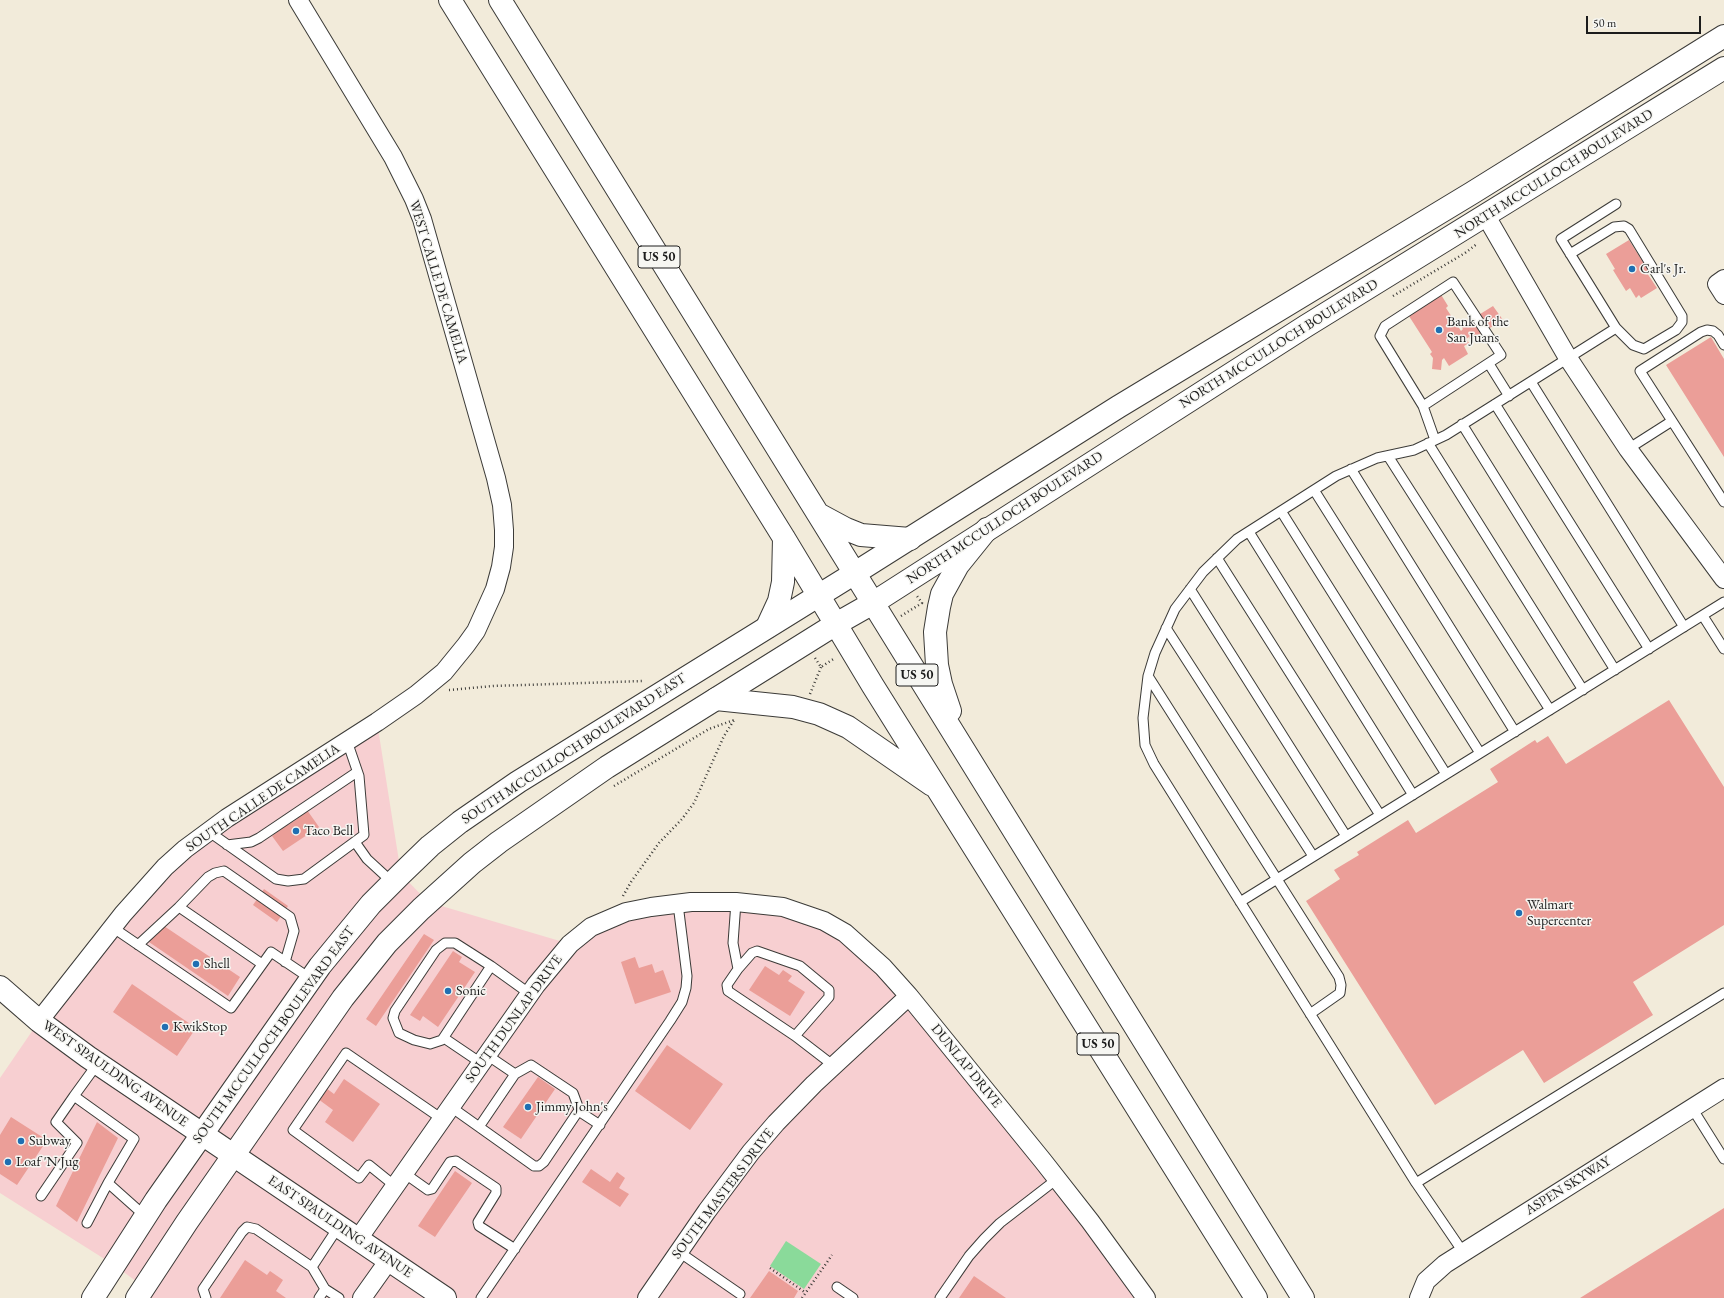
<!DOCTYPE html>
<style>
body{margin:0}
#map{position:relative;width:1724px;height:1298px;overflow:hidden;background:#f2ebda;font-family:"EB Garamond",serif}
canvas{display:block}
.scale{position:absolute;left:1586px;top:16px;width:115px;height:18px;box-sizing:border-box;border:2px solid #1c1c1c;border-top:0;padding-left:5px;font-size:12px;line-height:14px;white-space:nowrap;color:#1c1c1c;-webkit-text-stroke:3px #f6f6f2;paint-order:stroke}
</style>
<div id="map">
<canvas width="1724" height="1298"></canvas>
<div class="scale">50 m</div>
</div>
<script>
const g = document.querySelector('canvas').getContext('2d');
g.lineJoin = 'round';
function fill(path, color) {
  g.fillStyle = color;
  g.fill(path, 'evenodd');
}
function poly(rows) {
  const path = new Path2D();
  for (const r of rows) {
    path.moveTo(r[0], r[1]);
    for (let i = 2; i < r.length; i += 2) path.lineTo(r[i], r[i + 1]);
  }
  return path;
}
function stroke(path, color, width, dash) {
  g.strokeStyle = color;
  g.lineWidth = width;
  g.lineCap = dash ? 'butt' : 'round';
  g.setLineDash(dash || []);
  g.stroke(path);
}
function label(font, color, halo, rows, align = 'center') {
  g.font = font + ' "EB Garamond",serif';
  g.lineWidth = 3;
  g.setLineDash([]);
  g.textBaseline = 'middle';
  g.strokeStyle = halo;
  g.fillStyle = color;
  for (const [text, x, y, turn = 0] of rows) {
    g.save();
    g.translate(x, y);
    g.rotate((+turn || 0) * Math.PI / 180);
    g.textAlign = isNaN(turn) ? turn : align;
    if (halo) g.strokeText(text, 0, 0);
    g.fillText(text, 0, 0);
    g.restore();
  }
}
const built = poly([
 [377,722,401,874,428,902,570,944,611,917,770,905,861,946,1146,1298,137,1298,144,1287,114,1265,0,1193,0,1078,39,1021,165,867]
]);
const green = poly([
 [786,1241,821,1264,804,1289,770,1266]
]);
const building = poly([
 [1629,240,1641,259,1642,258,1649,268,1647,273,1657,288,1641,298,1639,295,1636,298,1630,288,1626,291,1613,270,1615,269,1606,254],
 [1440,293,1448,306,1446,308,1461,331,1463,329,1461,326,1493,306,1503,320,1470,340,1469,337,1466,339,1469,343,1464,346,1468,354,1449,366,1444,358,1442,360,1441,370,1432,369,1433,358,1430,354,1432,352,1407,313],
 [1711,337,1724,359,1724,457,1666,365],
 [1669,700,1724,787,1724,925,1633,982,1653,1015,1544,1083,1523,1050,1435,1105,1306,901,1340,879,1334,870,1359,855,1357,852,1408,820,1416,833,1498,782,1490,769,1535,740,1537,743,1548,736,1566,764],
 [307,810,319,827,283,851,272,836,287,824,288,825,297,819,296,818],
 [264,889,288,906,277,922,253,905],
 [161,924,240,977,228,996,149,942],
 [424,934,434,940,376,1026,366,1019],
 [453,951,462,957,459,962,475,972,438,1027,423,1016,420,1021,410,1015],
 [635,957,639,968,652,964,655,973,663,970,671,992,635,1004,621,962],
 [765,966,779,975,783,970,792,976,788,981,805,992,790,1016,749,990],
 [132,984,196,1028,177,1056,113,1012],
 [667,1045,723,1084,690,1130,635,1091],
 [538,1077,555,1089,521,1139,503,1127],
 [344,1079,380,1104,353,1142,325,1122,333,1110,314,1096,322,1085,334,1094],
 [11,1117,47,1140,17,1185,0,1174,0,1135],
 [97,1122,118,1138,77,1222,56,1206],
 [591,1169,610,1182,617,1172,625,1178,619,1188,629,1194,620,1207,582,1182],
 [455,1171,472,1183,435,1237,418,1226],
 [1724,1208,1724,1298,1580,1298],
 [245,1260,267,1275,270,1271,283,1280,276,1291,286,1298,220,1298],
 [769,1271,798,1291,794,1298,750,1298],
 [974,1276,1006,1298,959,1298]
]);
const path = poly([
 [1393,296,1465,253,1477,244],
 [901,616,922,603,917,596],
 [815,658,821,667,835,658],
 [449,690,493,686,644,681],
 [810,694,821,667],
 [614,786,709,729,734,720],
 [623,896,631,882,659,843,682,819,694,803,724,736,734,720],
 [770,1268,806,1293],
 [802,1298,832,1255]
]);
const service = poly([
 [1570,254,1614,227,1624,226,1629,229,1682,316,1682,322,1676,330,1644,349,1633,345,1616,328],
 [1724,345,1718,335,1713,331,1707,330,1701,332,1640,371,1724,502],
 [1489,364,1509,396],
 [1531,382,1684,627],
 [1495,404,1649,649],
 [1423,406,1501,355,1453,282,1385,326,1380,336,1423,406,1435,440],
 [1462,424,1615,670],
 [1428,443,1583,690],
 [1628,449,1672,421],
 [1388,456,1550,710],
 [1351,469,1515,732],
 [1314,490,1480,753],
 [1281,511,1446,774],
 [1249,532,1413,795],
 [1217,558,1380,815],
 [1190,589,1346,836],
 [1703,616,1724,649],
 [1166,628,1313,856],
 [1148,676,1339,977,1341,985,1340,993,1310,1014],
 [208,831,276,879,288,881,304,879,364,835,359,776,347,741],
 [355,842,367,859,392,882],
 [227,845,251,842,259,838,357,772],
 [736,902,733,943,738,969,752,953,757,951,800,966,829,990,829,997,795,1036,834,1066],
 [1240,902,1724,602],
 [179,907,208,877,215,873,224,871,290,917,294,931,285,962],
 [112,927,231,1008,271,952,311,979],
 [138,945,179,907,262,964],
 [491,966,442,1040,430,1044,414,1040,399,1033,393,1018,395,1011,436,950,445,943,455,943,491,966,530,994],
 [738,969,727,985,728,991,795,1036],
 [444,1038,481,1063],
 [487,1055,515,1074],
 [98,1063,74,1096,134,1139,108,1183,145,1216],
 [451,1107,534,1166,539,1166,544,1162,577,1113,580,1112,600,1125],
 [1692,1108,1724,1159],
 [479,1127,515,1074,531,1065,573,1093,580,1112],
 [404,1173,428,1190,432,1189,450,1162,456,1161,496,1188,496,1193,478,1222,479,1226,515,1249],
 [1416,1183,1724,993],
 [395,1186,369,1165,359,1178,293,1130,346,1053,442,1119],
 [41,1196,77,1143,56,1122,74,1096],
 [87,1223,108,1183],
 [679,1252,740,1294],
 [1463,1252,1416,1183,1154,764,1145,745,1143,718,1148,676,1155,653,1175,609,1203,572,1237,539,1336,476,1377,458,1414,450,1446,435,1616,328,1561,239,1616,204],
 [312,1267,339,1226],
 [837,1287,853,1298],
 [206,1298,203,1289,242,1232,247,1227,256,1229,312,1267,325,1289],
 [319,1298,325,1289,339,1298],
 [481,1298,670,1021,682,1002,686,988,687,976,678,904],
 [940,1298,969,1256,984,1239,1000,1223,1057,1179]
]);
const minor = poly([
 [1486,216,1568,358,1628,449,1724,579],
 [1724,279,1717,284,1724,295],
 [39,1021,123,914,165,867,185,849,227,818,377,722,416,695,444,672,466,645,476,631,495,589,501,567,504,547,504,530,502,505,496,478,422,219,414,199,393,157,298,0],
 [358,1239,536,985,570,944,591,927,626,912,651,907,691,902,736,902,783,907,824,921,845,933,883,967,909,996,1043,1161,1090,1221,1146,1298],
 [362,1298,389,1260],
 [647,1298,707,1211,751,1152,776,1123,814,1084,909,996],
 [1419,1298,1426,1281,1445,1264,1724,1088]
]);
const tertiary = poly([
 [855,573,1118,407,1472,193,1724,36],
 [873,603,1306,326,1724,68],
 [0,987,39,1021,88,1057,445,1298]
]);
const secondary = poly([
 [93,1298,156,1200,320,966,371,904,401,874,430,846,460,822,518,782,855,573],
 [137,1298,187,1222,343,998,387,943,421,909,472,863,499,842,607,767,836,624,873,603]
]);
const trunk = poly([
 [450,0,784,538,873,686,1256,1298],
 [500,0,1303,1298],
 [820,515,846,529,861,535,910,539],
 [767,627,779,601,783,582,784,538],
 [716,699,793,707,819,714,848,727,932,785],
 [950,711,941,684,937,665,935,632,939,607,942,594,958,565,987,529]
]);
const markers = [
 [1632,269,4,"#1f6fb2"],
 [1439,330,4,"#1f6fb2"],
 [296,831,4,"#1f6fb2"],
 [1519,913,4,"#1f6fb2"],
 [196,964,4,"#1f6fb2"],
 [448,991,4,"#1f6fb2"],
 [165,1027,4,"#1f6fb2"],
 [528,1107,4,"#1f6fb2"],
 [21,1141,4,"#1f6fb2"],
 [8,1162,4,"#1f6fb2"]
];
const shields = [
 [659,257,42],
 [917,675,42],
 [1098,1044,42]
];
const shieldNames = [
 ["US 50",659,257],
 ["US 50",917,675],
 ["US 50",1098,1044]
];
const streetNames = [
 ["NORTH MCCULLOCH BOULEVARD",1554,174,-32],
 ["WEST CALLE DE CAMELIA",438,282,73],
 ["NORTH MCCULLOCH BOULEVARD",1279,344,-32],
 ["NORTH MCCULLOCH BOULEVARD",1005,518,-33],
 ["SOUTH MCCULLOCH BOULEVARD EAST",574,749,-33],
 ["SOUTH CALLE DE CAMELIA",263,798,-34],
 ["SOUTH DUNLAP DRIVE",514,1019,-54],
 ["SOUTH MCCULLOCH BOULEVARD EAST",274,1035,-54],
 ["DUNLAP DRIVE",966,1066,51],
 ["WEST SPAULDING AVENUE",115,1074,35],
 ["ASPEN SKYWAY",1568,1186,-32],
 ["SOUTH MASTERS DRIVE",723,1194,-53],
 ["EAST SPAULDING AVENUE",340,1227,34]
];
const poiNames = [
 ["Carl's Jr.",1640,269],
 ["Bank of the",1447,322],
 ["San Juans",1447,338],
 ["Taco Bell",304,831],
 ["Walmart",1527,905],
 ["Supercenter",1527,921],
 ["Shell",204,964],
 ["Sonic",456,991],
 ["KwikStop",173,1027],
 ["Jimmy John's",536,1107],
 ["Subway",29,1141],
 ["Loaf 'N Jug",16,1162]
];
fill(built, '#f7cfd1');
fill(green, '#8ada9a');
fill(building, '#eb9e98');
stroke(service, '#3c3b38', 11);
stroke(minor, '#3c3b38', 20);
stroke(tertiary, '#3c3b38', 24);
stroke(secondary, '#3c3b38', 24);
stroke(trunk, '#3c3b38', 24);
stroke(path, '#3c3b38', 2.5, [1, 3]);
stroke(service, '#fff', 9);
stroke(minor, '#fff', 18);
stroke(tertiary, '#fff', 22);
stroke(secondary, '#fff', 22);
stroke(trunk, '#fff', 22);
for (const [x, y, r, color] of markers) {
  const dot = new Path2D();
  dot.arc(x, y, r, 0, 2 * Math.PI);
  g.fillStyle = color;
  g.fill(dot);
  stroke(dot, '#f6f6f2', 1.5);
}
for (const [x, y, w] of shields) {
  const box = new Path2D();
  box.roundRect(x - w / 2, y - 11, w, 22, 3);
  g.fillStyle = '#f6f6f2';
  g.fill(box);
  stroke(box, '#1c1c1c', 1);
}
label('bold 13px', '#1c1c1c', null, shieldNames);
label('14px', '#1c1c1c', '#f6f6f2', streetNames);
label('14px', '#1c1c1c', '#f6f6f2', poiNames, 'left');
</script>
